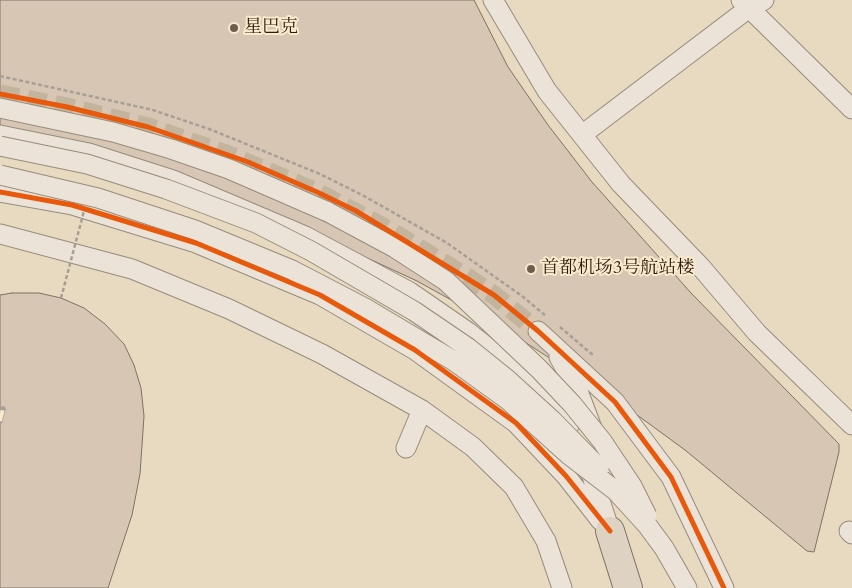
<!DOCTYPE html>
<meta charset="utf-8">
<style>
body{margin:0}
canvas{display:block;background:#e8dac0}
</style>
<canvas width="852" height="588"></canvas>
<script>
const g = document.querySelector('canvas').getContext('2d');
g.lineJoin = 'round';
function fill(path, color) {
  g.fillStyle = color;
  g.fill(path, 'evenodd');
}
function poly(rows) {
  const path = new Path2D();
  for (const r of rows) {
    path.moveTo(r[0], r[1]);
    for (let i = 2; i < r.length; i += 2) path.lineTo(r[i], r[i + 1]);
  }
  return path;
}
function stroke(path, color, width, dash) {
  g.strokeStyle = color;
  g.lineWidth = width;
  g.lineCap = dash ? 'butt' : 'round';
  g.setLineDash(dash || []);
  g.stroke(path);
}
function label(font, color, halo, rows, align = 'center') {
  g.font = font + ' Cardo,"Noto Serif SC",serif';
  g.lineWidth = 4;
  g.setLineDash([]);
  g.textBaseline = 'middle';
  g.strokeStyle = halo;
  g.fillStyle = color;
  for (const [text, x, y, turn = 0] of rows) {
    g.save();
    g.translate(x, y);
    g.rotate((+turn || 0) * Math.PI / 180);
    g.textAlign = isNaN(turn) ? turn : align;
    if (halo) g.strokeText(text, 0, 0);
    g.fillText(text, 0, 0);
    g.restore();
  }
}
const building = poly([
 [0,0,474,0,508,67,548,125,592,182,691,293,839,444,839,452,814,552,807,551,685,450,629,409,509,332,417,281,324,238,0,129,0,0],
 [12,293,39,293,61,298,84,308,105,324,124,344,134,365,141,388,144,416,140,474,132,515,108,588,0,588,0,295,12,293]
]);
const minorTunnel = poly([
 [0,94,67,107,148,127,226,154,317,192,387,229,467,277,494,295,538,331]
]);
const path = poly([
 [0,76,153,110,209,129,320,174,364,196,447,243,522,296,546,316],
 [560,327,594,356]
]);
const minor = poly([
 [493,0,547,91,621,184,700,266,757,333,852,425],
 [741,0,852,109],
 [0,108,113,132,171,149,229,169,328,212],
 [583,134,749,8,764,0],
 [0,135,89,153,173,180,305,236,410,292,468,332,526,378,569,426],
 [0,192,72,205,196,243,320,295,415,350,516,423,566,476,601,521],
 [0,234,132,269,229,309,322,354,422,410,473,447,514,487,546,541,562,588],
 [538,331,615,402,671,477,724,588],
 [559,357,578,391,592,428],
 [406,448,422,410],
 [588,464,610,531],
 [849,531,852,534],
 [664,548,687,588]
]);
const highway = poly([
 [610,531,628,588]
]);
const rail = poly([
 [0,421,3,409]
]);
const pathBridge = poly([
 [61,298,84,211]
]);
const minorBridge = poly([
 [0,146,87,164,166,189,256,223,311,251,414,311,467,347,508,380,552,420,599,468],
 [0,175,98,198,195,230,292,270,365,308,454,361,508,400,569,455,616,491,647,525,664,548],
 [328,212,395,248,446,281,539,369,572,404,602,441,632,486,647,516]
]);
const cycleway = poly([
 [0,94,67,107,148,127,248,162,317,192,356,211,494,295,538,331,615,402,671,477,724,588],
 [0,192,72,205,196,243,320,295,415,350,516,423,566,476,610,531]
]);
const markers = [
 [234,28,5,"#6e5e4e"],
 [531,269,5,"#6e5e4e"]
];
const poiNames = [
 ["星巴克",244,28],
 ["首都机场3号航站楼",541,269]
];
fill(building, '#d8c6b5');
stroke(building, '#7c7264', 1);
stroke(minorTunnel, '#c3b49d', 19, [19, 9]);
stroke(minor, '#968c7c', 21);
stroke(highway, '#7c7264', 30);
stroke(path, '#a79f96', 2.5, [4, 2.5]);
stroke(minor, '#ebe3d7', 19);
stroke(highway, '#ded3c2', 28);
stroke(rail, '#a79f96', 5.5);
stroke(rail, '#faeacc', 4, [11]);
stroke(minorBridge, '#968c7c', 21, []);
stroke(pathBridge, '#a79f96', 2.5, [4, 2.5]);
stroke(minorBridge, '#ebe3d7', 19);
stroke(cycleway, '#e8590c', 5);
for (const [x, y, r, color] of markers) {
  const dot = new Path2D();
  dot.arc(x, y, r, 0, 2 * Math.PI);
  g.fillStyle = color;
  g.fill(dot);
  stroke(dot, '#faeacc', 2);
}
label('18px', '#2d1b10', '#faeacc', poiNames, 'left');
</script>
